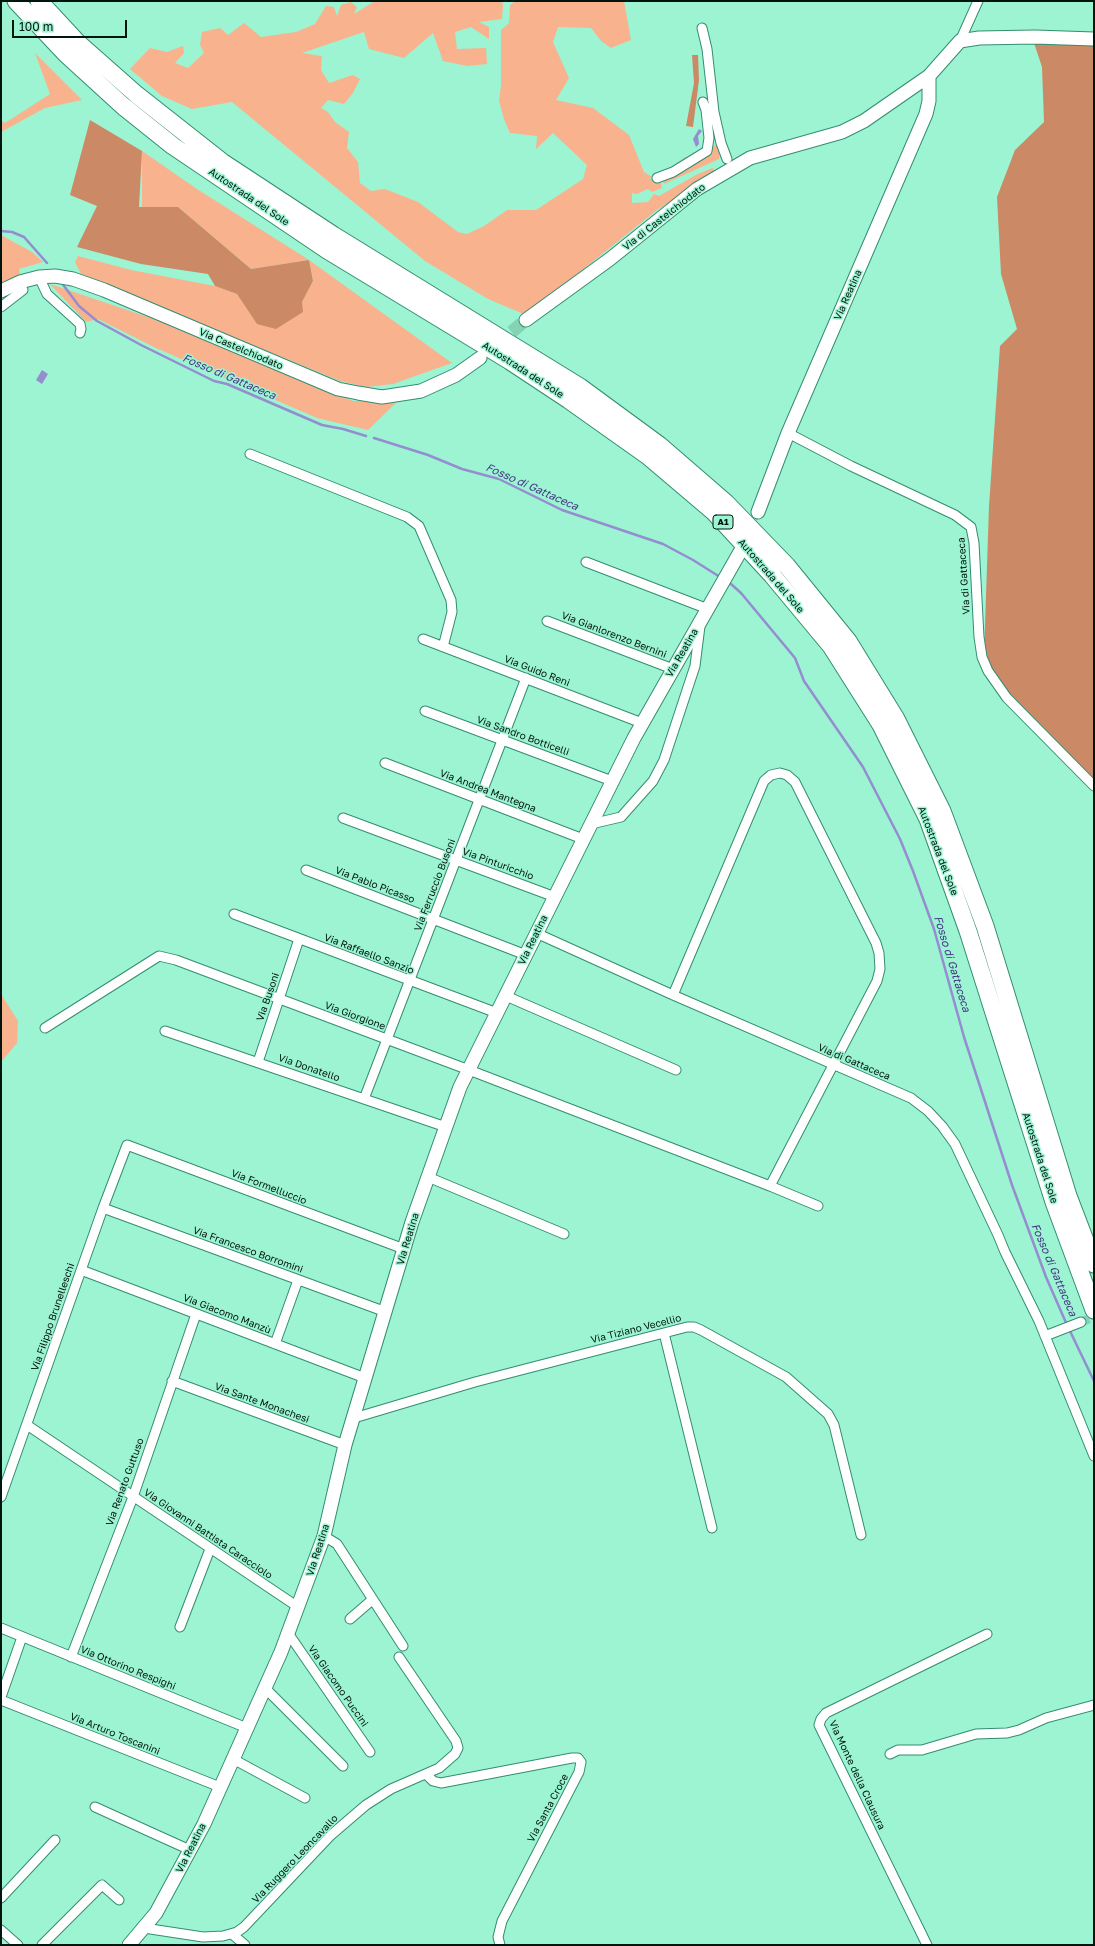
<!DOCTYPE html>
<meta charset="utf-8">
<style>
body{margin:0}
#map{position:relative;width:1095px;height:1946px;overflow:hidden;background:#9cf4d3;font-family:"Golos Text",sans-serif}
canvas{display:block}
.frame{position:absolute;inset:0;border:2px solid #00150d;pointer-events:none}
.scale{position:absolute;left:12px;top:20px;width:115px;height:18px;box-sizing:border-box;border:2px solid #00150d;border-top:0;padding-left:5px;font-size:12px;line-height:14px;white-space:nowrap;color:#00150d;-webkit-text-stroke:3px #9cf4d3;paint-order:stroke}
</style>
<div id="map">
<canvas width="1095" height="1946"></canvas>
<div class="frame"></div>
<div class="scale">100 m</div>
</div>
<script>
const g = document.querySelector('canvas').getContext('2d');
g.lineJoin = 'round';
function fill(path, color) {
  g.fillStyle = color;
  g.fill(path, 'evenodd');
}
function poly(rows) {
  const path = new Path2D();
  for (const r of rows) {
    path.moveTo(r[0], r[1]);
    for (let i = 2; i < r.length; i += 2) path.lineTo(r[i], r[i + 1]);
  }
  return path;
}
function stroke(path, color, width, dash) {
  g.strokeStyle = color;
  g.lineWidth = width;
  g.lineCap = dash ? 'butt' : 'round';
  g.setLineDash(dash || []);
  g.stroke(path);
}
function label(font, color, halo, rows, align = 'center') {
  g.font = font + ' "Golos Text",sans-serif';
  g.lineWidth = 3;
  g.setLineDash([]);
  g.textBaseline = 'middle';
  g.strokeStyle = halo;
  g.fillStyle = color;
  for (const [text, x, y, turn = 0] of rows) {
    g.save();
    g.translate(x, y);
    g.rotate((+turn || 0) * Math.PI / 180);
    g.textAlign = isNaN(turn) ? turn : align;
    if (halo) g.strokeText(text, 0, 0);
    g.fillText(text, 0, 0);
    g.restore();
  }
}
const green = poly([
 [375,1,502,1,503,5,502,19,479,22,489,27,489,39,471,27,455,32,457,49,486,48,487,64,467,66,443,61,433,33,404,58,369,49,364,32,302,53,322,56,321,70,329,83,353,75,360,79,353,93,344,104,328,100,321,108,328,112,335,122,349,132,347,148,358,162,360,183,371,191,385,189,418,202,458,232,467,234,484,226,507,210,536,210,583,179,587,165,553,133,536,149,537,136,510,133,504,119,499,101,501,86,501,30,509,23,510,5,516,1,624,1,631,40,611,48,601,41,591,28,558,27,553,42,569,78,556,100,593,108,629,135,644,172,652,177,649,179,660,179,662,188,652,192,648,189,637,194,632,193,632,203,648,202,654,194,659,196,696,175,712,168,714,169,713,173,657,210,526,315,488,299,425,261,232,102,192,109,162,96,130,69,150,48,167,52,183,46,184,53,175,63,188,68,204,53,200,45,202,32,220,28,228,35,244,23,261,37,296,32,315,24,326,6,334,7,337,16,341,5,351,2,357,7,354,14],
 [35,53,82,100,45,108,1,132,1,121,5,123,50,94],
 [716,145,720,149,719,159,664,184,662,176,685,157,692,157,694,153,700,153,706,147],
 [142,151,197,189,309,260,452,363,393,384,366,387,340,381,81,274,75,262,78,256,131,270,215,286,237,294,257,324,302,302,313,281,309,260,251,269,178,207,142,207],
 [1,235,32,252,43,262,19,269,20,276,1,287],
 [50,284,178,327,353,401,398,401,368,430,317,418,156,348,98,319,86,322],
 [1,994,18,1021,17,1043,1,1062]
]);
const forest = poly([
 [1033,40,1094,43,1094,783,996,680,984,656,989,506,1000,346,1017,329,1001,274,997,197,1015,150,1044,122,1042,67],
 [692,55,698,55,699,80,693,127,686,126,694,83],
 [90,120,142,151,139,207,178,207,251,269,309,260,313,281,302,302,303,312,276,329,257,324,237,294,215,286,208,274,141,264,77,247,97,206,70,195]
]);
const water = poly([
 [699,129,702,131,698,136,699,144,696,147,693,139],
 [42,370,48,374,42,384,36,380]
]);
const stream = poly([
 [1,231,12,232,24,237,47,263],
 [61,282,79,306,97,321,141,345,214,381,227,384,322,425,343,429,366,436],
 [374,438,428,455,462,469,499,479,562,510,663,544,693,560,720,577],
 [731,584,741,593,795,658,804,681,863,767,900,839,913,871,934,929,964,1037,1012,1185,1046,1277,1067,1325],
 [1069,1329,1094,1381]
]);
const streetTunnel = poly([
 [1081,1322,1094,1317]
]);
const secondaryTunnel = poly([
 [497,344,526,320]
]);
const street = poly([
 [702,28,707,49,714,112,721,143,727,159],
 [960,41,978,1],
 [657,178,673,172,707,151,709,138,706,110,703,102],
 [39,277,47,294,80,324,81,329,80,333],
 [1,307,23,290],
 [788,433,851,466,955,515,971,527,974,543,979,637,982,657,988,671,1007,698,1094,786],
 [250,454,407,517,419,526,451,600,452,612,443,647],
 [586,562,708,609],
 [547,621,673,669],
 [423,639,642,723],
 [425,711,612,781],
 [385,763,583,839],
 [343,818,555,897],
 [591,824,621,817,653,781,664,760,695,666,700,626],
 [306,870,526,955],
 [234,914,497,1013],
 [536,933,673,995,911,1098,928,1111,942,1126,955,1144,998,1235,1005,1252,1039,1321,1094,1456],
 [506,996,676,1070],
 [45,1028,159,956,176,960,469,1070,770,1186,877,981,880,969,879,953,876,943,795,782,787,775,780,773,771,775,764,781,673,995],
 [165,1031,446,1127],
 [258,1062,299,939],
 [364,1099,526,678],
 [428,1177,564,1234],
 [770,1186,818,1206],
 [103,1208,386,1312],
 [81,1270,365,1378],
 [664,1333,712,1528],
 [1045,1336,1081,1322],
 [275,1344,298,1280],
 [172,1381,345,1445],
 [354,1418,475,1382,687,1327,694,1327,701,1330,786,1377,828,1414,834,1425,861,1535],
 [27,1425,298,1607],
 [1,1497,103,1208,127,1145,404,1249],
 [324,1536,337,1544,403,1646],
 [350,1619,372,1600],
 [180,1627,210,1549],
 [1,1628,247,1728],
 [288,1633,370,1752],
 [71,1657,133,1497,196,1314],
 [265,1688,343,1766],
 [1,1697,22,1637],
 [1,1700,220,1787],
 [890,1754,898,1750,922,1750,976,1734,1007,1733,1019,1730,1046,1718,1094,1705],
 [233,1759,305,1798],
 [426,1774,433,1781,441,1783,572,1758,578,1758,581,1762,579,1772,502,1921,498,1937,500,1945],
 [95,1807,190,1850],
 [1,1898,55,1840],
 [144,1928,203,1937,223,1936,237,1932,244,1927,331,1835,366,1805,391,1789,439,1768,455,1754,458,1748,456,1741,399,1657],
 [1,1930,18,1945],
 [232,1934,245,1945],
 [42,1945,102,1885,119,1900],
 [927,1945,819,1725,821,1719,826,1713,987,1634]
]);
const secondary = poly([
 [1,291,20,282,39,277,55,276,73,279,104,290,338,389,358,393,382,397,421,391,456,375,480,358],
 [526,320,610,259,697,189,750,158,842,132,864,121,929,76,960,41,979,38,1035,37,1094,39],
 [758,512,788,433,926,114,929,101,929,76],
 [129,1945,156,1913,204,1824,281,1652,324,1536,345,1445,412,1222,460,1087,634,738,740,552]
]);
const highway = poly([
 [16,1,66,54,123,106,173,146,327,250,510,361,569,400,648,456,714,512,772,575,831,646,881,725,928,819,968,931,1054,1202,1094,1310],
 [39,1,77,42,137,95,222,162,333,235,580,387,659,445,726,503,787,566,848,641,896,719,942,811,985,926,1068,1196,1094,1264]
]);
const shields = [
 [723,522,20]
];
const shieldNames = [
 ["A1",723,522]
];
const streetNames = [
 ["Autostrada del Sole",249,197,34],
 ["Via di Castelchiodato",664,217,-38],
 ["Via Reatina",848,295,-66],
 ["Via Castelchiodato",241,349,23],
 ["Autostrada del Sole",523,370,33],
 ["Autostrada del Sole",771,576,49],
 ["Via di Gattaceca",964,576,-94],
 ["Via Gianlorenzo Bernini",614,635,21],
 ["Via Reatina",682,653,-60],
 ["Via Guido Reni",537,671,21],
 ["Via Sandro Botticelli",523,736,20],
 ["Via Andrea Mantegna",488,791,21],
 ["Autostrada del Sole",938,851,69],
 ["Via Pinturicchio",498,864,20],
 ["Via Pablo Picasso",375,885,21],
 ["Via Ferruccio Busoni",435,885,-69],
 ["Via Reatina",533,940,-64],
 ["Via Raffaello Sanzio",369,954,21],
 ["Via Busoni",268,997,-71],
 ["Via Giorgione",355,1016,20],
 ["Via di Gattaceca",854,1062,23],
 ["Via Donatello",309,1068,19],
 ["Autostrada del Sole",1040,1158,72],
 ["Via Formelluccio",269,1187,21],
 ["Via Reatina",408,1239,-73],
 ["Via Francesco Borromini",248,1250,20],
 ["Via Giacomo Manzù",227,1314,21],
 ["Via Filippo Brunelleschi",53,1317,-71],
 ["Via Tiziano Vecellio",636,1329,-14],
 ["Via Sante Monachesi",262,1403,20],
 ["Via Renato Guttuso",125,1482,-70],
 ["Via Giovanni Battista Caracciolo",208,1534,34],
 ["Via Reatina",318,1550,-72],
 ["Via Ottorino Respighi",128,1668,22],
 ["Via Giacomo Puccini",338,1686,55],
 ["Via Arturo Toscanini",115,1734,22],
 ["Via Monte della Clausura",857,1775,65],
 ["Via Santa Croce",548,1808,-62],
 ["Via Reatina",191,1848,-63],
 ["Via Ruggero Leoncavallo",295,1859,-46]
];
const waterNames = [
 ["Fosso di Gattaceca",229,377,23],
 ["Fosso di Gattaceca",532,487,24],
 ["Fosso di Gattaceca",952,964,73],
 ["Fosso di Gattaceca",1054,1270,67]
];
fill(green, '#f9b28e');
fill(forest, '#cc8965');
fill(water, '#948dcf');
stroke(stream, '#948dcf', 2.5);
stroke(streetTunnel, '#85d3b5', 9, [9, 4.5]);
stroke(secondaryTunnel, '#85d3b5', 13, [13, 6]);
stroke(street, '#338d70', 11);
stroke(secondary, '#338d70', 15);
stroke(highway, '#338d70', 19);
stroke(street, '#fff', 9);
stroke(secondary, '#fff', 13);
stroke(highway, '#fff', 17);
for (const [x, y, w] of shields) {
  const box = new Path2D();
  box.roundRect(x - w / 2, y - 7, w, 14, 3);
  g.fillStyle = '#9cf4d3';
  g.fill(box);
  stroke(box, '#00150d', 1);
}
label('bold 9px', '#00150d', null, shieldNames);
label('10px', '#00150d', '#9cf4d3', streetNames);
label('italic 11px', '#443583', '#9cf4d3', waterNames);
</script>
